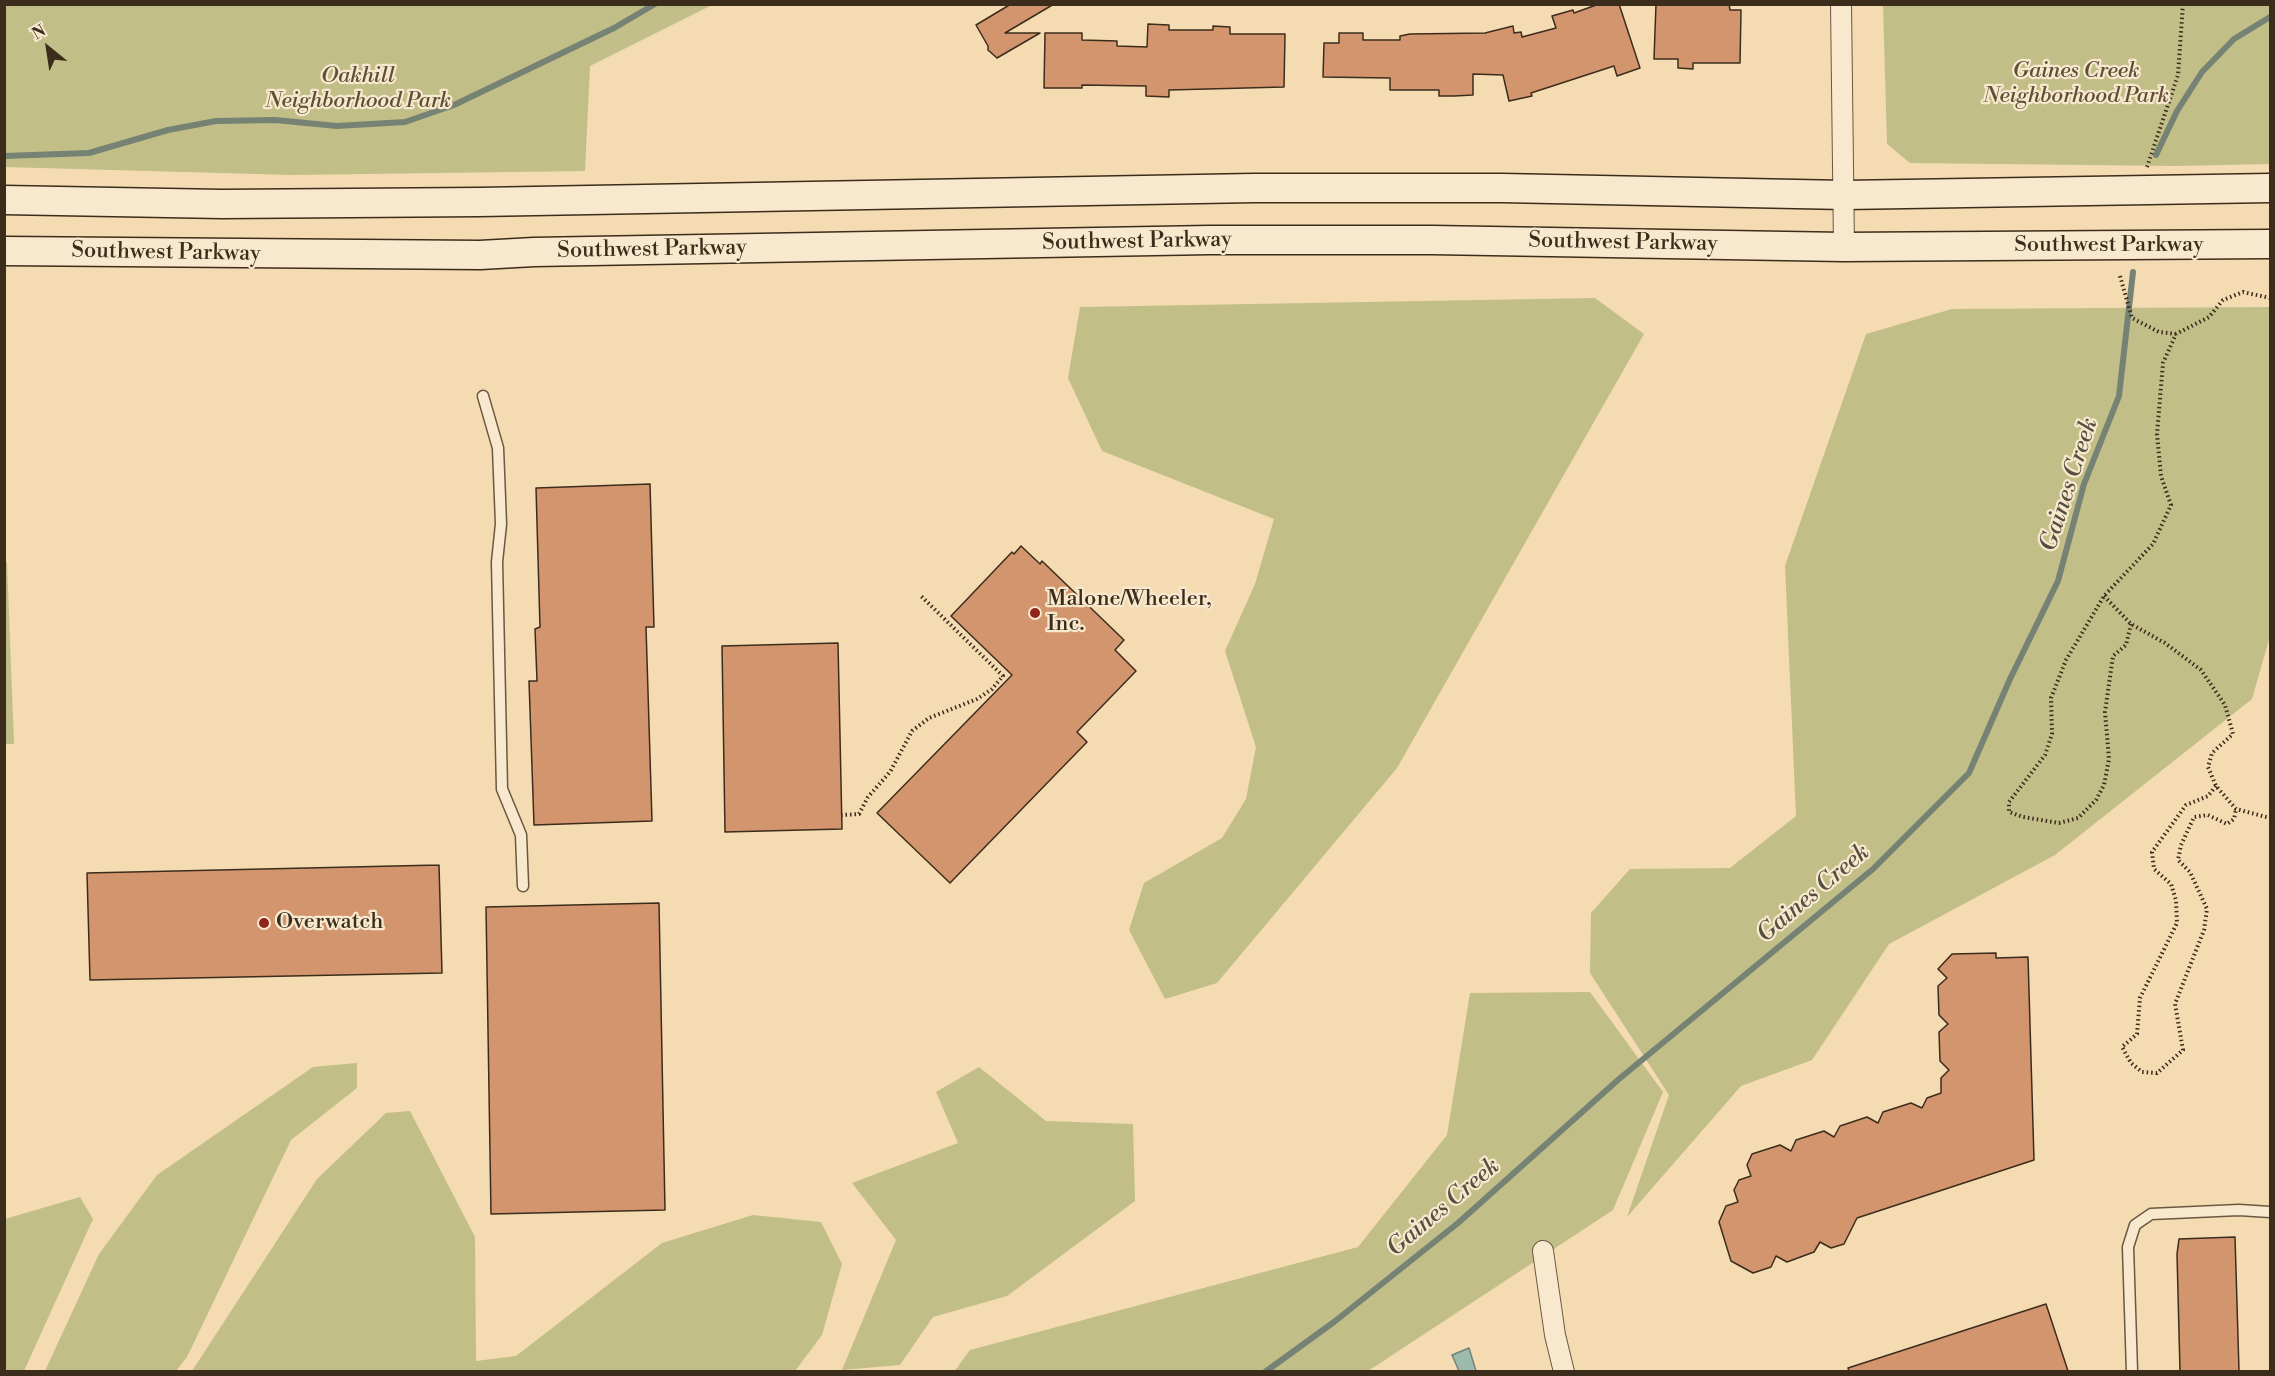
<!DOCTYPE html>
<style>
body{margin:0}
#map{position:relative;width:2275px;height:1376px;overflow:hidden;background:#f4dbb2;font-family:"Libre Bodoni",serif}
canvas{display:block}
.frame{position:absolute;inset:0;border:6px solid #3c2c1c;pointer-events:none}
.north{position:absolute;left:18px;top:18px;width:60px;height:60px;-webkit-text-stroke:4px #f8e8cd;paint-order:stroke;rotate:330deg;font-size:16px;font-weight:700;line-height:24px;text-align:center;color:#3c2c1c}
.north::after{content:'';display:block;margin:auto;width:21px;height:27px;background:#3c2c1c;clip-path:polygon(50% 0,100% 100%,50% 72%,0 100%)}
</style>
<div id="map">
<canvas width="2275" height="1376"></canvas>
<div class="frame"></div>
<div class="north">N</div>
</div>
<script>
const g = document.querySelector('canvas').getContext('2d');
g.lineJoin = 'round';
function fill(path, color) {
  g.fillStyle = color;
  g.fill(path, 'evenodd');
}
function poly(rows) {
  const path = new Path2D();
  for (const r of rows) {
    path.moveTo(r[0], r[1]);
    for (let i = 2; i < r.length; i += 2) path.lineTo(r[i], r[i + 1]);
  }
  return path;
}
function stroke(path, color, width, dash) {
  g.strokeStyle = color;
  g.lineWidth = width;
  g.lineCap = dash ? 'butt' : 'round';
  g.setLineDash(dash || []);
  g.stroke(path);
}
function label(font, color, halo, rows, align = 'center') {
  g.font = font + ' "Libre Bodoni",serif';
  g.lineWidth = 4.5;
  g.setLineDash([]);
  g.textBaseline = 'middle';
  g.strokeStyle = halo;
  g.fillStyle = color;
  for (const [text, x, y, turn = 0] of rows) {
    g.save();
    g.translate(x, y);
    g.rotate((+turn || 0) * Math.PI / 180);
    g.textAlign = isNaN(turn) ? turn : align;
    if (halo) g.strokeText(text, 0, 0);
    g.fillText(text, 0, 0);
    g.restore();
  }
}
const green = poly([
 [5,4,712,4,712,5,590,66,585,171,292,175,5,167],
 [1883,5,2270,5,2270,164,2176,166,1910,163,1887,144],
 [1595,298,1644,334,1397,768,1217,983,1165,999,1129,930,1144,883,1222,838,1246,799,1256,747,1225,651,1255,584,1274,519,1102,451,1068,378,1080,307],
 [2270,307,2270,636,2252,699,2055,855,1889,944,1812,1060,1741,1086,1627,1217,1669,1095,1590,973,1591,913,1630,869,1730,868,1796,816,1785,566,1866,334,1952,309],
 [4,562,7,562,14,744,5,744],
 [1590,992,1663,1092,1613,1210,1368,1371,954,1372,970,1350,1358,1247,1447,1135,1470,993],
 [357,1063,357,1088,291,1140,187,1357,176,1371,45,1371,99,1254,157,1175,313,1067],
 [979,1067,1046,1121,1133,1124,1135,1201,1007,1296,933,1317,900,1365,842,1370,896,1240,852,1183,958,1143,936,1092],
 [410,1111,475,1237,476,1361,516,1356,662,1243,753,1215,821,1222,842,1264,822,1335,795,1371,192,1371,317,1179,386,1113],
 [80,1197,93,1219,24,1371,5,1371,5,1219]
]);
const water = poly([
 [1469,1348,1476,1371,1459,1371,1452,1355,1469,1348]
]);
const stream = poly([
 [2156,155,2177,111,2202,72,2234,39,2270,17],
 [4,156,89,153,168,130,216,121,275,120,337,126,405,122,454,105,614,28,655,4],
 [1265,1372,1334,1322,1458,1223,1619,1079,1873,869,1969,773,2010,679,2058,581,2084,484,2119,396,2133,272]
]);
const building = poly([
 [1011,4,1054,4,1005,33,1040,33,997,58,988,50,988,46,976,25,1011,4],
 [1599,4,1619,4,1640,68,1617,76,1614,66,1531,93,1532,96,1509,101,1503,75,1473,74,1473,95,1454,96,1439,96,1439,90,1390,90,1390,78,1323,77,1324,43,1339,43,1339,33,1363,33,1363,40,1400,40,1400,36,1410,34,1485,33,1513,26,1514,33,1521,32,1522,37,1556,28,1552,16,1573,10,1574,13,1599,4],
 [1656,4,1729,4,1730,10,1741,10,1740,63,1693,63,1693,69,1678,68,1678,59,1654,59,1656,4],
 [1148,24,1169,25,1169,30,1213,30,1213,26,1230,27,1230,34,1285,34,1284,87,1169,90,1169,97,1146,96,1146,86,1082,85,1082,88,1044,88,1045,33,1082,33,1082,40,1117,41,1117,46,1147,47,1148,24],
 [650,484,654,627,646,627,652,821,534,825,529,681,537,681,535,629,540,627,536,488,650,484],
 [1021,546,1040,564,1042,561,1124,640,1115,650,1136,671,1077,732,1087,742,950,883,877,813,1012,675,951,616,1012,552,1014,554,1021,546],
 [838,643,842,829,725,832,722,646,838,643],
 [439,865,442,973,90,980,87,873,439,865],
 [659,903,665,1210,491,1214,486,907,659,903],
 [1996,953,1996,958,2028,957,2034,1160,1857,1218,1844,1244,1831,1248,1820,1242,1814,1252,1787,1262,1776,1256,1771,1267,1753,1273,1731,1261,1719,1222,1726,1206,1738,1202,1734,1190,1739,1180,1751,1176,1747,1165,1752,1154,1780,1145,1791,1151,1796,1140,1824,1131,1834,1137,1840,1126,1867,1117,1878,1123,1883,1112,1911,1103,1922,1108,1927,1098,1941,1093,1941,1078,1949,1070,1940,1061,1939,1032,1948,1024,1939,1015,1938,986,1947,978,1938,969,1952,954,1996,953],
 [2235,1237,2239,1371,2180,1371,2177,1254,2179,1239,2235,1237],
 [2046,1304,2068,1371,1849,1371,1848,1368,2046,1304]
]);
const path = poly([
 [2147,167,2178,75,2183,4],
 [2120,276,2132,318,2159,332,2176,334],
 [2104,596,2131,624,2165,643,2201,670,2225,705,2233,734,2212,753,2208,767,2216,786,2236,809,2270,818],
 [2131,624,2126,645,2113,656,2105,712,2109,759,2104,785,2096,800,2078,818,2059,823,2023,817,2009,812,2009,802,2045,755,2052,734,2051,698,2066,660,2104,596,2153,544,2171,505,2161,476,2157,434,2163,363,2176,334,2209,317,2223,300,2243,292,2270,298],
 [2216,786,2208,796,2186,805,2152,852,2154,869,2171,884,2176,900,2177,923,2140,998,2137,1034,2122,1047,2131,1063,2142,1072,2157,1073,2183,1050,2175,1004,2204,930,2207,909,2190,872,2178,860,2181,845,2194,817,2208,815,2227,824,2234,819,2236,809],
 [841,815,859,814,868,797,890,772,912,731,929,718,977,699,992,689,1003,676,921,596]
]);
const service = poly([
 [483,396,498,448,501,524,497,562,502,789,521,835,523,886],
 [2132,1372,2128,1247,2135,1225,2151,1214,2239,1210,2270,1212]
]);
const minor = poly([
 [1841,4,1844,247],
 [1543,1251,1555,1335,1564,1372]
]);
const secondary = poly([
 [4,200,222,204,479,202,1254,188,1502,188,1845,195,2270,188],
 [4,251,480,255,534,252,1210,240,1432,240,1844,247,2270,244]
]);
const markers = [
 [1035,613,6,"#8f2418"],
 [264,923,6,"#8f2418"]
];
const parkNames = [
 ["Gaines Creek",2076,72],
 ["Neighborhood Park",2076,97],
 ["Oakhill",358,77],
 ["Neighborhood Park",358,102]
];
const streetNames = [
 ["Southwest Parkway",1137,242,-1],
 ["Southwest Parkway",1623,243,1],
 ["Southwest Parkway",2109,246],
 ["Southwest Parkway",652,250,-1],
 ["Southwest Parkway",166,253,1]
];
const poiNames = [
 ["Malone/Wheeler,",1047,600],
 ["Inc.",1047,625],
 ["Overwatch",276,923]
];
const waterNames = [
 ["Gaines Creek",2070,485,-72],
 ["Gaines Creek",1814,894,-40],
 ["Gaines Creek",1444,1208,-40]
];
fill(green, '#c1be88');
fill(water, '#9cbbae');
stroke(water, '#768274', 1.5);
stroke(stream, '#768274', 6);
fill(building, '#d3956e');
stroke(building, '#3c2c1c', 1.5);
stroke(service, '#6a5842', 13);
stroke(minor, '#6a5842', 22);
stroke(secondary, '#3c2c1c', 31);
stroke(path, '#3c2c1c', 4, [1.5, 3]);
stroke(service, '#f8e8cd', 10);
stroke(minor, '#f8e8cd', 20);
stroke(secondary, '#f8e8cd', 28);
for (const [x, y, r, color] of markers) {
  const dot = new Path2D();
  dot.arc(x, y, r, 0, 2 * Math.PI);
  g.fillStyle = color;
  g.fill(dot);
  stroke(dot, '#f8e8cd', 2);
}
label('italic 22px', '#5d5037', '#f8e8cd', parkNames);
label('22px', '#3c2c1c', '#f8e8cd', streetNames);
label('22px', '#3c2c1c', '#f8e8cd', poiNames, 'left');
label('italic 24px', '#545040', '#f8e8cd', waterNames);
</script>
